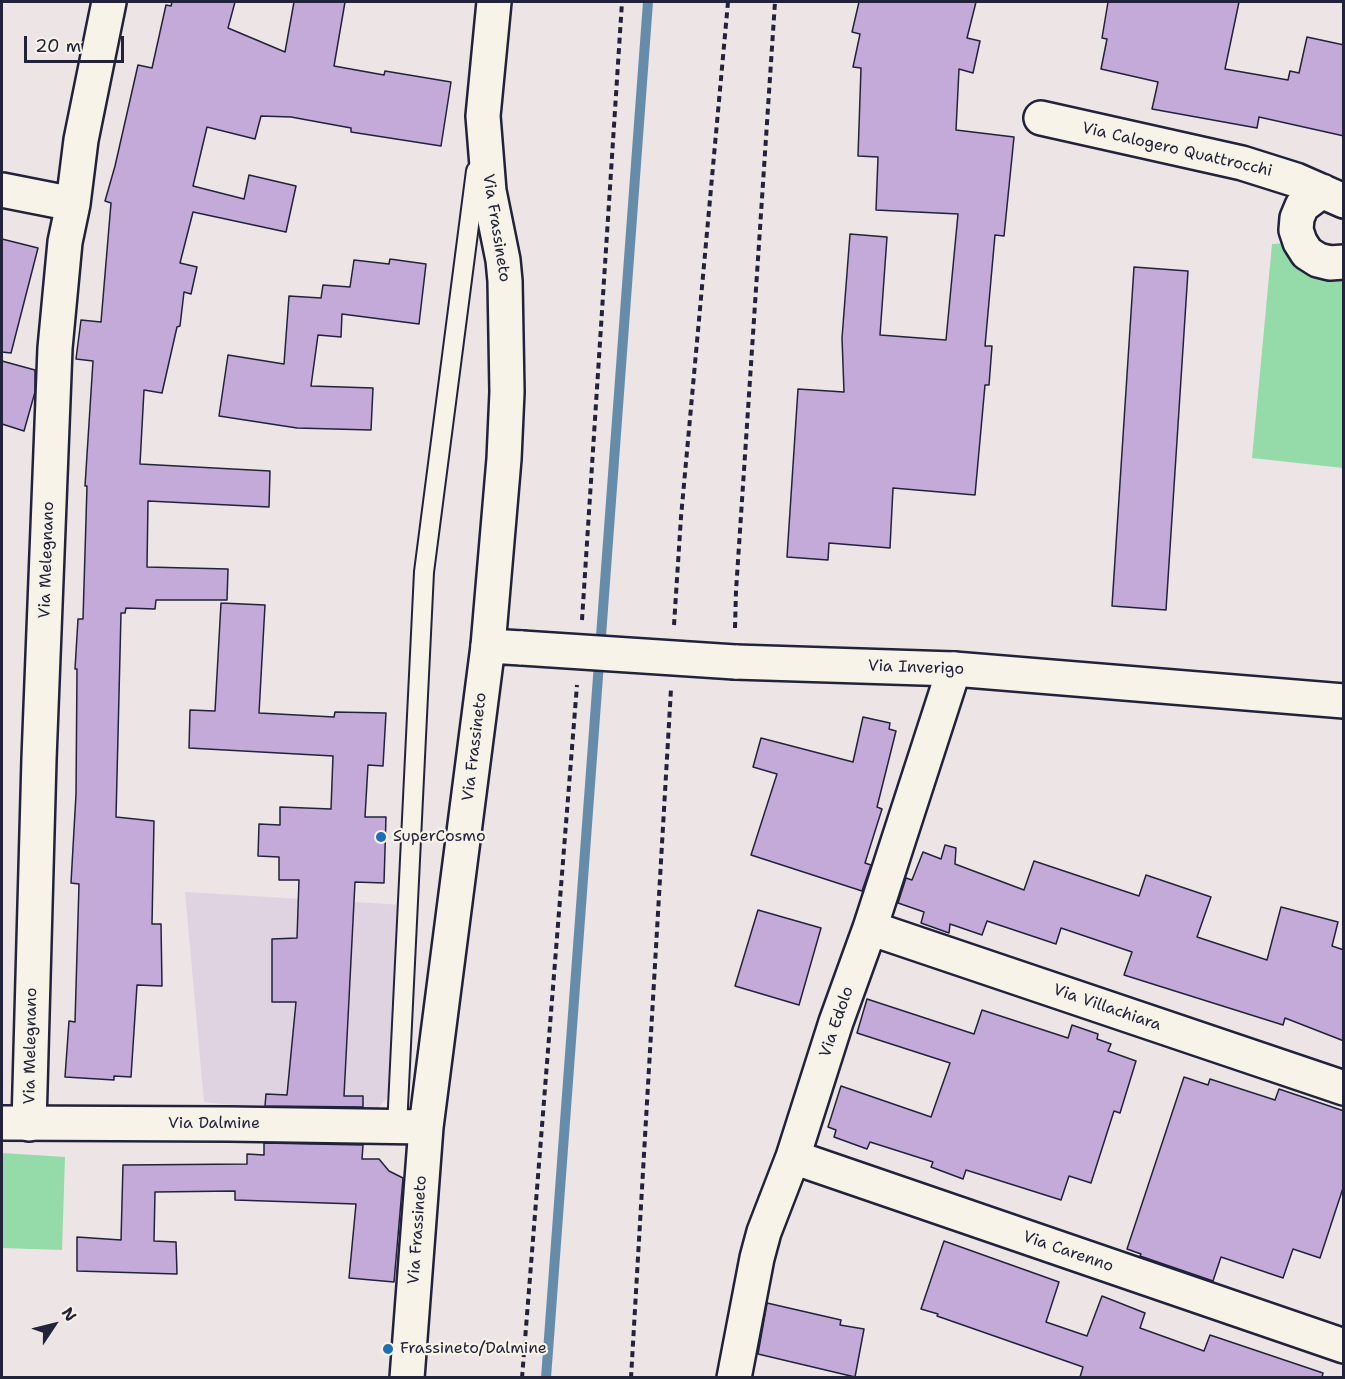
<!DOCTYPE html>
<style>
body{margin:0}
#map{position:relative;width:1345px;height:1379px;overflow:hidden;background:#ede4e5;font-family:"Shantell Sans",sans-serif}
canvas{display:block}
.frame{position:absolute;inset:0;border:3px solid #22223b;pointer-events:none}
.north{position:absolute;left:24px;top:1295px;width:60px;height:60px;-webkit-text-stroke:4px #f7f3e8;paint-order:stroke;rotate:55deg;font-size:16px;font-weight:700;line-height:24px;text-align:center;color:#22223b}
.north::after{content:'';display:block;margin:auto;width:21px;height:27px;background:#22223b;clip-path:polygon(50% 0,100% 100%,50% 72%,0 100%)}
.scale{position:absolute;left:24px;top:36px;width:100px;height:27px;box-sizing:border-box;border:3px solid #22223b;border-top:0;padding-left:8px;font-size:18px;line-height:21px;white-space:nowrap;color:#22223b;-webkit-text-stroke:4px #f7f3e8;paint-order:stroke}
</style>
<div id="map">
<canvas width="1345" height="1379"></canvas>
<div class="frame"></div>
<div class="north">N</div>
<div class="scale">20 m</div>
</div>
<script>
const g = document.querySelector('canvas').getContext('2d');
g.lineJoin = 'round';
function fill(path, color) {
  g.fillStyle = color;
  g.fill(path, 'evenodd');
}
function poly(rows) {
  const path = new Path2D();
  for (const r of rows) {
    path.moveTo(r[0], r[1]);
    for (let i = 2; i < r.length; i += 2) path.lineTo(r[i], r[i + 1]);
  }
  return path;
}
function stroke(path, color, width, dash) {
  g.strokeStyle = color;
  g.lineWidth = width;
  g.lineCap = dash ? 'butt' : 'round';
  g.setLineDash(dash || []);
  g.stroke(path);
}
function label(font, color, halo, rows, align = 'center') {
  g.font = font + ' "Shantell Sans",sans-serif';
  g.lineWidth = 4.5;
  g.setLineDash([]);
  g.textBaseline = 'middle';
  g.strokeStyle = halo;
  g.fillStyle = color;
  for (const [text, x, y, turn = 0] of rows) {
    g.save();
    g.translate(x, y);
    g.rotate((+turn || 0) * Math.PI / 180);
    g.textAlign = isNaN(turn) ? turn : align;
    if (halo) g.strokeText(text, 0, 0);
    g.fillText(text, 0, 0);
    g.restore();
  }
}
const built = poly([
 [185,892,404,905,388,1097,378,1108,363,1111,265,1109,204,1102]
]);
const green = poly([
 [1287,243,1343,274,1343,468,1252,458,1272,244],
 [2,1153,65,1157,62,1250,2,1248]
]);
const stream = poly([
 [546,1378,648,2]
]);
const building = poly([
 [172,2,235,2,228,28,285,52,294,2,345,2,334,66,384,75,385,71,451,82,441,146,351,132,351,128,291,117,261,116,255,139,207,127,193,186,244,199,249,175,296,186,286,232,193,212,180,263,197,267,191,294,184,292,180,326,177,327,162,393,144,390,140,464,270,471,269,507,148,501,147,567,228,569,227,600,156,600,155,609,126,608,125,613,121,613,116,817,154,821,152,924,161,924,162,986,137,985,131,1077,114,1076,114,1080,65,1077,69,1021,75,1022,79,884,71,883,76,794,77,669,75,669,78,619,83,619,87,486,85,486,93,361,76,359,81,320,101,322,111,203,105,201,115,166,138,65,152,68,166,5,171,6,172,2],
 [859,2,976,2,967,38,980,41,973,73,959,69,956,130,1014,137,1004,236,995,235,985,346,992,346,989,385,985,385,975,495,893,488,890,548,829,543,828,560,787,557,798,389,844,392,842,338,850,234,887,237,880,335,946,340,958,214,876,210,878,157,858,156,861,68,853,67,860,34,852,32,859,2],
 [1108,2,1239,2,1225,69,1288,80,1290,71,1299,73,1307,37,1344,45,1344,136,1259,117,1257,128,1152,109,1158,82,1101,69,1107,39,1102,38,1108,2],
 [2,239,38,248,11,353,2,352,2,239],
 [390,259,426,264,419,324,342,314,341,337,318,335,311,386,373,388,371,430,297,428,219,416,228,355,284,364,289,296,321,298,323,285,350,287,354,260,389,264,390,259],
 [1134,267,1188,271,1166,610,1112,606,1134,267],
 [2,361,35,370,35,392,24,431,2,424,2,361],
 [221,603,265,605,259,713,334,717,335,712,386,713,383,766,368,765,365,817,386,817,384,883,355,882,344,1096,363,1096,363,1107,265,1106,266,1094,287,1095,296,1002,272,1002,272,939,297,938,299,880,279,880,279,857,258,856,259,824,280,825,280,807,331,809,333,756,189,748,190,710,215,711,221,603],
 [863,717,890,723,889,729,896,731,877,807,882,809,865,863,871,865,862,891,751,855,777,774,753,767,761,738,853,762,863,717],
 [945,845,956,848,955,864,1024,890,1034,861,1139,896,1146,875,1211,897,1197,937,1267,960,1281,907,1338,922,1332,946,1344,950,1344,1041,1285,1018,1283,1025,1124,975,1132,952,1061,928,1056,944,987,921,982,935,950,924,949,933,921,923,924,912,898,903,906,878,912,880,923,852,941,859,945,845],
 [758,910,821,928,799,1005,735,986,758,910],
 [867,999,974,1034,982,1010,1068,1038,1072,1025,1098,1034,1097,1039,1111,1044,1108,1051,1136,1061,1120,1113,1114,1111,1091,1183,1069,1176,1061,1200,966,1170,963,1179,931,1167,933,1162,870,1142,867,1149,834,1137,836,1130,828,1127,841,1086,931,1117,950,1063,857,1033,867,999],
 [1184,1077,1208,1085,1210,1079,1275,1100,1279,1089,1344,1111,1344,1185,1320,1258,1293,1249,1283,1278,1221,1257,1213,1281,1140,1256,1141,1254,1127,1249,1184,1077],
 [264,1143,363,1145,362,1159,379,1159,389,1171,403,1178,394,1282,349,1278,356,1204,235,1200,235,1191,155,1192,154,1241,176,1242,177,1274,77,1271,77,1237,121,1240,123,1165,247,1164,247,1154,264,1155,264,1143],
 [944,1241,1059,1282,1046,1322,1087,1336,1102,1296,1145,1313,1140,1328,1204,1351,1210,1335,1323,1373,1322,1377,1080,1377,1083,1367,937,1316,938,1314,921,1309,944,1241],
 [767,1303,841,1320,840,1325,864,1329,855,1377,758,1354,767,1303]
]);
const path = poly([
 [582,620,622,2],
 [674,625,681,517,728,2],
 [735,628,736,591,775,2],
 [522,1378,577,685],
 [631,1378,671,689]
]);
const lane = poly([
 [397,1127,424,572,476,171]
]);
const street = poly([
 [1041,118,1242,163,1296,180,1344,201],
 [2,190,73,204],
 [1322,191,1302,206,1297,218,1296,230,1300,242,1307,253,1318,260,1330,263,1344,262],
 [488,646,504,459,507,392,505,281,503,260,489,191,483,116,494,2],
 [870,928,1344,1088],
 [29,1124,39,759,55,348,65,242,73,204,81,140,109,2],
 [793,1157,1344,1346],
 [734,1378,757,1258,764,1232,793,1157,836,1022,870,928,954,669]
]);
const secondary = poly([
 [735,662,954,669,1344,701],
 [2,1123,229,1124,426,1127],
 [407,1378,426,1127,488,646,522,648]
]);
const secondaryBridge = poly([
 [522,648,735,662]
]);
const markers = [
 [381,837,6,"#1f6fb2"],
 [388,1349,6,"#1f6fb2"]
];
const streetNames = [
 ["Via Calogero Quattrocchi",1177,150,13],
 ["Via Frassineto",496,228,81],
 ["Via Melegnano",47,560,-88],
 ["Via Inverigo",916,668,2],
 ["Via Frassineto",475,747,-83],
 ["Via Villachiara",1107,1008,19],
 ["Via Edolo",837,1022,-71],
 ["Via Melegnano",31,1046,-89],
 ["Via Dalmine",214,1124],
 ["Via Frassineto",418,1230,-86],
 ["Via Carenno",1068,1252,19]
];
const poiNames = [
 ["SuperCosmo",393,837],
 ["Frassineto/Dalmine",400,1349]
];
fill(built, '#e0d3e1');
fill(green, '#95dba9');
stroke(stream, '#668caa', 10);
fill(building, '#c3aad9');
stroke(building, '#22223b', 1.5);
stroke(lane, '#22223b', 22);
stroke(street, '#22223b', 38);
stroke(secondary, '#22223b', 38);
stroke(path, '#22223b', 4, [6, 4.5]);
stroke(lane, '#f7f3e8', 18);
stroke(street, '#f7f3e8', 33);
stroke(secondary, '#f7f3e8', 33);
stroke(secondaryBridge, '#22223b', 38, []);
stroke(secondaryBridge, '#f7f3e8', 33);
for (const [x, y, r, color] of markers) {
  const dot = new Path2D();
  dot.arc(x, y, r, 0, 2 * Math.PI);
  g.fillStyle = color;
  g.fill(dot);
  stroke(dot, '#f7f3e8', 2);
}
label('16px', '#22223b', '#f7f3e8', streetNames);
label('16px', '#22223b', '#f7f3e8', poiNames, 'left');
</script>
